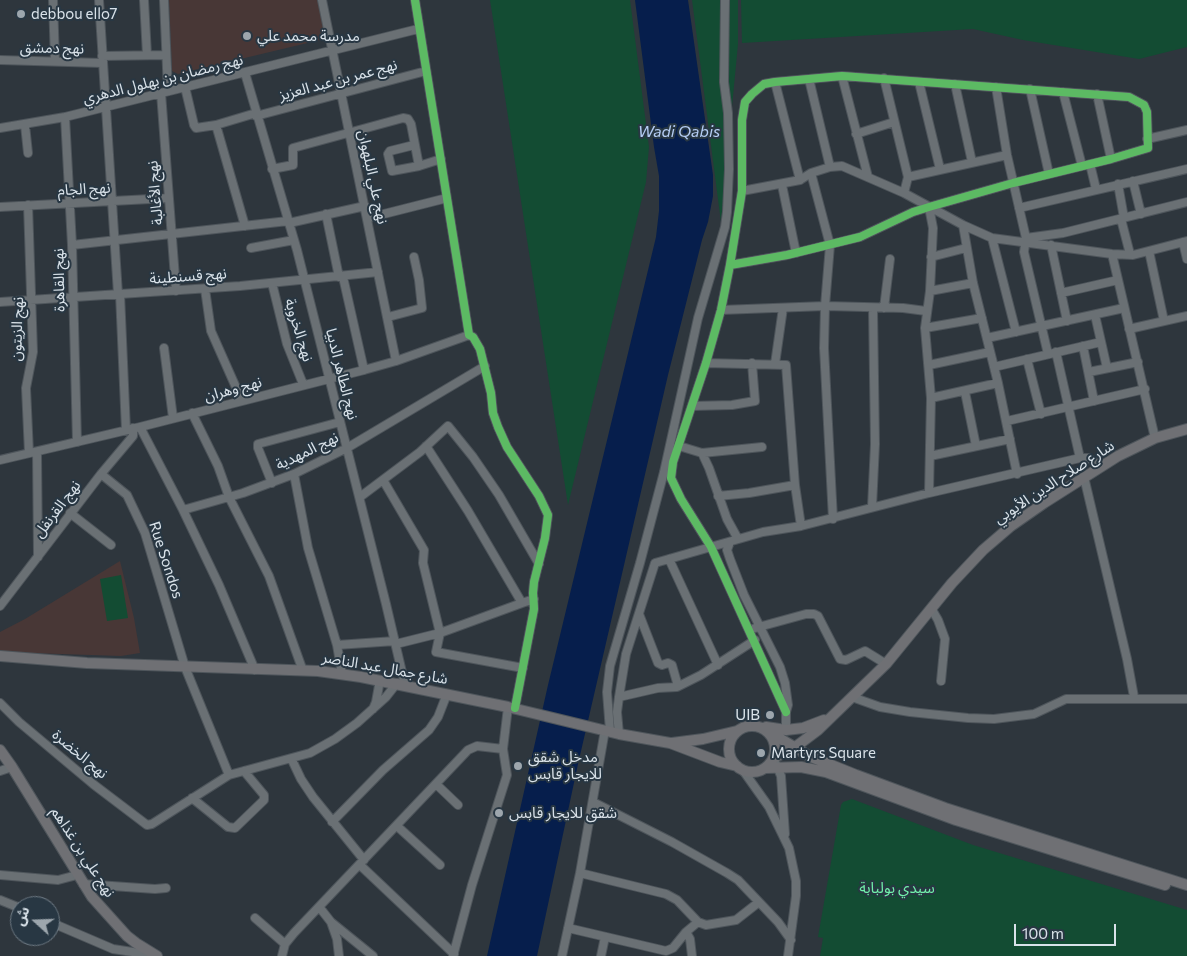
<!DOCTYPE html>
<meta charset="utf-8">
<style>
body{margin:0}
#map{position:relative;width:1187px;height:956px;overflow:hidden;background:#2e363d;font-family:Commissioner,"Noto Sans Arabic",sans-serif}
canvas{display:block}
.north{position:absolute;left:10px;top:896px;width:50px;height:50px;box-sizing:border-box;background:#283743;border:1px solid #6f7b85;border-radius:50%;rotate:290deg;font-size:14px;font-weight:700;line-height:20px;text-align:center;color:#d9e2e9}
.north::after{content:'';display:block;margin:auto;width:18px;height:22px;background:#9da6ad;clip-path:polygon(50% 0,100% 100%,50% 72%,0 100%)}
.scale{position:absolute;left:1014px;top:924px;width:102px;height:22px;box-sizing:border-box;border:2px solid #d9e2e9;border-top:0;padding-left:6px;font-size:15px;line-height:18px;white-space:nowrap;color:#d9e2e9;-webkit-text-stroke:4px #283743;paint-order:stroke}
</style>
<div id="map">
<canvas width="1187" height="956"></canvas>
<div class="north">ش</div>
<div class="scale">100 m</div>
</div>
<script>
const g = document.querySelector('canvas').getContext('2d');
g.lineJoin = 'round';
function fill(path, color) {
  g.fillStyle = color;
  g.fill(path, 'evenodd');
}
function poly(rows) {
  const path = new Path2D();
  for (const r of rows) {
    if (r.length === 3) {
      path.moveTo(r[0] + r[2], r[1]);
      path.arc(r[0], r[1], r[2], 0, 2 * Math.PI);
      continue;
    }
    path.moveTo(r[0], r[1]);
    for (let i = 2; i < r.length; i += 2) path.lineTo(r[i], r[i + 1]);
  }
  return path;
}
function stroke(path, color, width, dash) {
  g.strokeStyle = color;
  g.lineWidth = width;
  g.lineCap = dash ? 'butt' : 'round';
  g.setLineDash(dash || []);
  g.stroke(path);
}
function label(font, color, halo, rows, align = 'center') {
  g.font = font + ' Commissioner,"Noto Sans Arabic",sans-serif';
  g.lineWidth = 4;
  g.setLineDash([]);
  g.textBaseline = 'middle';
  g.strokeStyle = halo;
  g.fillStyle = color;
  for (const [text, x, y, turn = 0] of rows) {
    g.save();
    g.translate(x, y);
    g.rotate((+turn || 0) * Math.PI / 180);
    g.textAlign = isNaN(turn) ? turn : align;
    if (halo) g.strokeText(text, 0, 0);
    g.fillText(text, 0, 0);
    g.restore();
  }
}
const education = poly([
 [169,0,318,0,325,33,320,40,178,74,172,71],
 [120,561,134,618,140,653,121,656,0,652,0,632,25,619]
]);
const green = poly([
 [490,0,630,0,649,147,646,182,568,505],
 [692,0,738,0,738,44,721,222],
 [741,0,1187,0,1187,47,1139,59,1023,40,973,29,742,43],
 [121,575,128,618,107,621,100,579],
 [852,799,973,845,1187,910,1187,956,820,956,823,938,818,937,841,805,843,802]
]);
const water = poly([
 [635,0,688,0,713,175,713,196,708,222,702,240,668,375,578,764,537,956,487,956,548,685,656,237,659,211,659,176,654,147]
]);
const minor = poly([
 [53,0,55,61],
 [99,0,118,294],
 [144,0,147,55],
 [164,0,168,91],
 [322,0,396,361],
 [415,0,469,335,473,337,480,349,491,393,493,413,498,427,507,447,539,496,548,515,545,538,534,582,533,593,534,609,515,708],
 [102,56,166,55],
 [0,60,102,63],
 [245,73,297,250,386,604,405,685],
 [842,76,868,177],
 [884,78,908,177],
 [809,79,830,167],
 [775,82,800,180],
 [919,82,940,169],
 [955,84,972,162],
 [185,87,194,125,196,128,216,125,256,113],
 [996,87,1007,155,1026,238,1024,252,1048,354],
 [1030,89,1049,174],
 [1063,92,1082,166],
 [161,93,176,291],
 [1097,94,1111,159],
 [256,116,426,71],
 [65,117,72,245,77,442],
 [25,125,28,153],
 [216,125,245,226],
 [0,128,65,117,418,29],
 [856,134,894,122],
 [1147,139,1187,130],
 [414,145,390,151,388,154,392,171,419,166],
 [1090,164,1096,189],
 [272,169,293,165,293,148,403,118,408,119,411,124,419,166,441,159],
 [811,173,830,245,825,306,824,348,833,519],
 [1133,181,1141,214],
 [1118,184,1124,218],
 [782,185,796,253],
 [742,191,800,180,811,173,830,167,842,166,904,193,963,225,992,238,1112,254,1133,255,1187,241],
 [904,193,908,177,1007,155],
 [28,205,33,352,26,388,29,453],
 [0,207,169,198],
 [1019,208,1187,169],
 [326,214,339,277],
 [368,218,447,198],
 [1121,219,1130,254],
 [289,223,365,206],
 [963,225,973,283,998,383,1017,474],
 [992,238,1016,332],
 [1026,238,1063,233,1187,202],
 [1183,242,1187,259],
 [72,245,288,221],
 [1051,245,1067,321],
 [251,248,294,240],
 [1149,251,1164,321],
 [1112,254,1155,438],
 [931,257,966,248],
 [730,265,787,255,860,237,913,212,929,207,1013,183,1111,159,1148,148,1147,112,1144,105,1129,97,842,76,775,82,764,84,752,94,745,102,742,120,742,191,730,265,721,310,706,363,673,462,671,478,681,499,711,547,786,712],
 [343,277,364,370],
 [272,283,287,344,303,384],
 [205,289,211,331,242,401],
 [930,291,973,283],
 [1061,293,1118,280],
 [120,294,126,430],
 [0,302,240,286,378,272],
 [884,308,890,259],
 [721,310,825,306,903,308,926,311],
 [1095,315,1107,368],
 [388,317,422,308,419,280,414,257],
 [925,328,982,318],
 [1129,329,1187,316],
 [987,338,1124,308],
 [1083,346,1094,401],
 [164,348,173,418],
 [1056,352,1080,458],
 [1027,359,1041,414],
 [706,363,786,365,795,485,801,526],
 [775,364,783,308],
 [929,365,990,352],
 [994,367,1101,342],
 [1089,372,1138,362],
 [965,392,976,446],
 [931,398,998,383],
 [692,406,732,405,755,401,752,363],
 [192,413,218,466,229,497,269,576,303,671],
 [1007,421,1145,389],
 [140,427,183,510,219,585,255,670],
 [426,446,468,511,522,603,534,599],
 [679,446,702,453,762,447],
 [37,452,38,557],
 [702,453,709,468,727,519,738,539],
 [930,456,1010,439],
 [0,460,140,427,364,370,396,361,469,335],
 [101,474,127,495,145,533,185,667,229,775],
 [294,474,308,548,337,645,342,674],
 [1084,477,1127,659,1134,697],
 [383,480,424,550,423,563,440,633,436,652,523,668],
 [272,483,258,448,258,444,340,422],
 [929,493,931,398,925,328,930,291,933,228,929,207],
 [718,496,749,493,795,485],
 [360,497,420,452,448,426,473,457,499,495,539,564],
 [872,507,875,444,873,308],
 [183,510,243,493,294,474,347,448,485,366],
 [70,513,111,545],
 [730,542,727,550,730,559,744,595,780,667,785,683,788,705,786,712,786,730],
 [669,559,718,665],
 [0,606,101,474,133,436,133,428],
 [931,608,938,620,945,639,941,681],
 [639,614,658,663,662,665,668,663,672,665,678,686],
 [755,628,806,614,814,614,818,616,840,659,846,660,865,651,886,664],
 [396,644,440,633,522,603],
 [337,645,395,641],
 [619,697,626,654,655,563,763,532,801,526,929,493,1080,458,1089,458,1101,467],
 [852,697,880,707,910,712,968,718,994,719,1034,714,1066,699,1187,699],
 [0,703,19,722,93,784,147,825,152,824,229,775,310,753,335,739,357,723,386,697,397,683],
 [373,709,376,702,380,680],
 [610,731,607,692,610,666,640,563,664,472,698,318,725,227,727,212,729,169,728,113,724,82,725,0],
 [619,734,617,712,619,697,658,688,677,687,701,675,755,640],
 [292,760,301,779,313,797,364,860],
 [776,764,781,776,785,834],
 [742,769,769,807,789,848,796,881,796,896,788,956],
 [0,771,12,767],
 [436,784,458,805],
 [192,798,228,827,235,828,264,800,264,795,244,771],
 [593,802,672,842,727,873,738,880,759,902,778,922,791,940],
 [332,822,383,770,429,730,438,717,447,694],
 [397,826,440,865],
 [360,865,454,954],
 [580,873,666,894,677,900,698,922,706,925,736,920,759,902],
 [0,875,58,880,77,875],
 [83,884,155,889,166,888],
 [0,900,20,908],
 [320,908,331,922,337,939,339,956],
 [255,918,285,944],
 [50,922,113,949,152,955],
 [331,922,373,956],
 [568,928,666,951,673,948,686,932,698,922],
 [686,932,690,939,692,956],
 [282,956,285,944,294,933,468,750,477,746,503,749,508,707],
 [453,956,472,885,507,775,503,749],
 [562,956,580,873,605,730],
 [601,956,605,937]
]);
const major = poly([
 [0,656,87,663,318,671,361,677,508,707,619,734,670,743,720,762,737,766],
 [752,749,23],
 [766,727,786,730,803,728,824,720],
 [764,729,809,756,856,775,945,808,1187,885],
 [672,743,703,739,737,731],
 [0,750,12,767,92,897,127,936,136,943,157,956],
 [773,758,794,748,818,730,886,664,952,583,983,550,1011,526,1044,503,1118,456,1155,438,1187,429],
 [766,768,801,767,826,772,956,820,1165,885]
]);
const cycleway = poly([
 [415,0,469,335,473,337,480,349,491,393,493,413,498,427,507,447,539,496,548,515,545,538,534,582,533,593,534,609,515,708],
 [730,265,787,255,860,237,913,212,929,207,1013,183,1111,159,1148,148,1147,112,1144,105,1129,97,842,76,775,82,764,84,752,94,745,102,742,120,742,191,730,265,721,310,706,363,673,462,671,478,681,499,711,547,786,712]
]);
const markers = [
 [21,14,5,"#9da6ad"],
 [247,36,5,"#9da6ad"],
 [770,715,5,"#9da6ad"],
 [761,753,5,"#9da6ad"],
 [518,766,5,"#9da6ad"],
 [499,813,5,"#9da6ad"]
];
const poiNames = [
 ["debbou ello7",31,14],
 ["مدرسة محمد علي",257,36],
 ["UIB",760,715,"right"],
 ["Martyrs Square",771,753],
 ["مدخل شقق",528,757],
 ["للايجار قابس",528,774],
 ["شقق للايجار قابس",509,813]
];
const streetNames = [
 ["نهج دمشق",52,48,1],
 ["نهج رمضان بن بهلول الدهري",163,79,-14],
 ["نهج عمر بن عبد العزيز",338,80,-15],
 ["نهج علي البلهوان",373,177,78],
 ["نهج الجام",84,189,-3],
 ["نهج الأغالبة",155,193,-95],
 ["نهج قسنطينة",188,276,-4],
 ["نهج القاهرة",59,280,-91],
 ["نهج الزيتون",17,329,-88],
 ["نهج الخروبة",299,330,73],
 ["نهج الطاهر الدبيا",342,374,76],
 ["نهج وهران",233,389,-15],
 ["نهج المهدية",307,451,-26],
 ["شارع صلاح الدين الأيوبي",1054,482,-33],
 ["نهج القرنفل",57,509,-53],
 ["Rue Sondos",166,560,72],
 ["شارع جمال عبد الناصر",385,668,10],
 ["نهج الخضرة",80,754,40],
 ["نهج علي بن غذاهم",83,852,57]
];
const parkNames = [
 ["سيدي بولبابة",897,888]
];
const waterNames = [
 ["Wadi Qabis",679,132]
];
fill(education, '#483736');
fill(green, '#134c33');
fill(water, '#061e4c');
stroke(minor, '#4e555b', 10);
stroke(major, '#4e555b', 12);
stroke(minor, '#6a7074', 8);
stroke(major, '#6f7074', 10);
stroke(cycleway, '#5cba63', 8);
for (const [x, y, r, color] of markers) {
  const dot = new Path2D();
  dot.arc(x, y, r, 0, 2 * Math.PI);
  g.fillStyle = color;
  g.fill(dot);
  stroke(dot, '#283743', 2);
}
label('15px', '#d9e2e9', '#283743', poiNames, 'left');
label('15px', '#d9e2e9', '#283743', streetNames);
label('15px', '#71f0ab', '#283743', parkNames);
label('italic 16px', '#b5cdf4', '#283743', waterNames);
</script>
